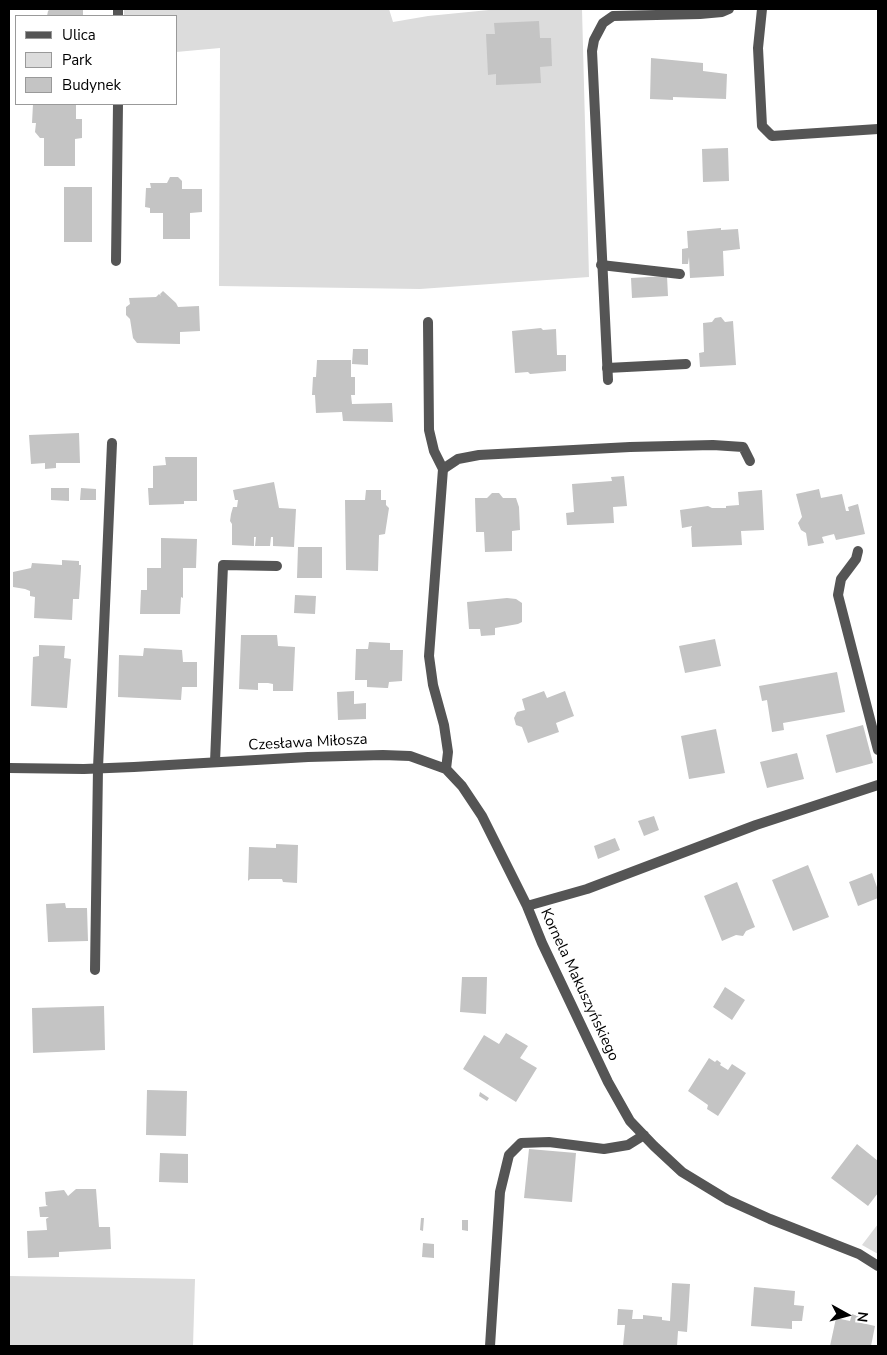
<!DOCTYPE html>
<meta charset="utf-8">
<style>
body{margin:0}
#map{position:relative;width:887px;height:1355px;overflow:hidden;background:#fff;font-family:"Nunito Sans",sans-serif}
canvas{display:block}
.frame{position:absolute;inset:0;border:10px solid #000;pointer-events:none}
.legend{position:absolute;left:15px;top:15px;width:162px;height:90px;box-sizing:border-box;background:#fff;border:1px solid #999;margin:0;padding:6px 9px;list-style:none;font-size:15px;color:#000}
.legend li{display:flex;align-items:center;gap:10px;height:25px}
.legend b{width:25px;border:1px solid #999}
.north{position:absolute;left:822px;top:1290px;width:50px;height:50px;-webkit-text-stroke:4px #fff;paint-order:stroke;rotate:97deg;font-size:14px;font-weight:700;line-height:20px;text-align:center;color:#000}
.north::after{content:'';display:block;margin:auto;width:18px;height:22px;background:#000;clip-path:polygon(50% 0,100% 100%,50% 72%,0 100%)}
</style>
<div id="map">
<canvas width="887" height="1355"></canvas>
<div class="frame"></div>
<ul class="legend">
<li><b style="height:6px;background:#555"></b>Ulica</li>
<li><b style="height:14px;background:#dcdcdc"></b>Park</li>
<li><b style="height:14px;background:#c4c4c4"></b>Budynek</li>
</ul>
<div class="north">N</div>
</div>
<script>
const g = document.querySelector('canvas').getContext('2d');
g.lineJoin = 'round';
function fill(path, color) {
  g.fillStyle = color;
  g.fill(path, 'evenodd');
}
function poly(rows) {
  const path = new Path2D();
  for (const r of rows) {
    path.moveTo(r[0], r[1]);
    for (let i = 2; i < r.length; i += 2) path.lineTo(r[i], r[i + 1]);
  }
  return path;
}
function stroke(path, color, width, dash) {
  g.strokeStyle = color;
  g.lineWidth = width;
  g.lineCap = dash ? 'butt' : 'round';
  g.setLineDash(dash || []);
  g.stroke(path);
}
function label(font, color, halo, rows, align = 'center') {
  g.font = font + ' "Nunito Sans",sans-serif';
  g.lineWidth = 4;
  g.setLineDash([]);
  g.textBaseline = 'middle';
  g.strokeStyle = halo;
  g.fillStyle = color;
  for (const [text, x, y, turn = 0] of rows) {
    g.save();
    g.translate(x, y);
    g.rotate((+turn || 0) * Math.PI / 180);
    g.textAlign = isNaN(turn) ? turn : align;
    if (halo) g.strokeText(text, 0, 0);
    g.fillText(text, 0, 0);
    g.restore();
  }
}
const green = poly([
 [124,9,389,9,393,22,428,16,499,9,582,9,589,277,420,289,219,286,220,48,176,52,176,16,124,16],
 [878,1224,878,1254,862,1245],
 [9,1276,195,1279,193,1346,9,1346]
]);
const building = poly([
 [50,9,83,9,83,16,47,16,48,11],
 [539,21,540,38,551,38,552,66,540,67,541,83,496,85,496,74,488,75,486,34,495,34,494,23],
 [651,58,703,63,703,71,727,74,726,99,673,97,673,100,650,99],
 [33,104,76,104,76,119,82,119,82,138,75,139,75,166,44,166,44,138,40,138,35,132,36,123,32,123],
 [728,148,729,181,703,182,702,149],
 [170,177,178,177,182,181,182,189,202,189,202,212,190,213,190,239,163,239,163,213,150,213,150,208,145,207,146,188,151,188,150,183,167,183],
 [64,187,92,187,92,242,64,242],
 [721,228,721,230,738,229,740,249,723,251,724,276,690,278,689,257,688,264,682,264,682,249,688,248,687,231],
 [667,276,668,296,632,298,631,278],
 [163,291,176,303,178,307,199,306,200,331,180,332,180,344,137,343,133,338,130,319,126,315,126,307,130,304,129,298,156,297,159,294,161,296,160,294],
 [721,317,725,322,733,321,736,365,700,367,699,353,704,352,703,323,712,322,715,318],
 [541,328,543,330,556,329,557,355,566,355,566,371,530,374,528,372,515,373,512,331],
 [353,349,368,349,368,365,352,364],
 [317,360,351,360,351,377,355,377,355,395,351,395,352,404,392,403,393,422,343,421,342,412,316,413,315,395,312,395,313,377,316,377],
 [79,433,80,463,56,463,56,468,45,469,45,463,31,464,29,435],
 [165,457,197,457,197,501,184,501,184,504,149,505,148,488,153,488,153,466,166,465],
 [624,476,627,506,613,507,614,523,567,525,566,513,574,512,572,484,612,481,611,477],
 [274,482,279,508,296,509,294,547,273,546,273,537,271,537,270,546,255,546,256,537,254,537,254,546,232,545,232,524,230,521,231,514,233,507,237,507,238,500,235,500,233,490],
 [51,488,69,488,69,501,51,500],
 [81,488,96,489,96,500,80,500],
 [819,489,821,498,842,494,846,511,849,511,848,507,858,504,865,534,836,540,834,534,822,537,824,543,808,546,806,533,801,530,798,523,802,517,796,494],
 [366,490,381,490,381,500,386,500,386,505,389,508,385,534,379,535,378,571,346,570,345,500,365,500],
 [762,490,764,530,741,531,742,545,692,547,691,528,692,526,682,528,680,510,708,506,712,508,726,508,726,506,739,505,738,492],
 [492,493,499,493,503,498,516,498,519,507,520,530,512,531,512,551,485,552,484,532,476,532,475,498,487,498],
 [161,538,197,539,196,568,183,568,183,598,181,597,180,614,140,614,141,590,147,590,147,568,161,568],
 [298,547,322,547,322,578,297,578],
 [62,560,79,561,79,565,81,565,81,568,79,599,73,599,72,620,34,618,35,597,30,596,30,591,25,589,13,587,13,572,31,568,32,563,62,565],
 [295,595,316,596,315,614,294,613],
 [507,598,516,599,522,603,522,622,518,624,495,628,495,635,481,636,480,629,469,629,467,602],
 [241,635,277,635,278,646,295,647,293,691,273,691,273,684,268,683,258,683,258,690,239,689],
 [715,639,721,666,685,673,679,646],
 [369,642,390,643,390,650,403,650,402,681,389,682,388,688,386,688,367,687,367,680,355,680,356,649,368,649],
 [39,645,65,646,64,658,71,659,67,708,31,706,33,657,39,656],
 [144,648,182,650,183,662,197,662,197,687,182,687,181,700,118,697,119,655,143,656],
 [837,672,845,712,783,723,784,730,772,732,767,700,762,701,759,686],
 [354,691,354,704,366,703,366,719,338,720,337,692],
 [544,691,547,698,565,691,574,716,556,723,559,732,528,743,522,727,516,725,514,718,517,712,525,710,522,699],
 [863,725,873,763,836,773,826,735],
 [716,729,725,773,689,779,681,736],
 [797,753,804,779,767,788,760,762],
 [654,816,659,830,644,836,638,821],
 [615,838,620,850,598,859,594,846],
 [276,844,298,845,297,883,283,882,282,879,250,879,248,881,249,847,276,848],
 [808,865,829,917,793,931,772,880],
 [872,873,878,890,878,898,858,906,849,882],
 [737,882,755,927,746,931,743,936,736,935,722,941,704,896],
 [65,903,66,908,87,908,88,941,48,942,46,904],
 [462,977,487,977,486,1014,460,1012],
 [725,987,745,1000,732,1020,713,1007],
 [104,1006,105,1050,33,1053,32,1008],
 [506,1033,528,1046,520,1058,537,1068,516,1102,463,1069,484,1035,499,1044],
 [709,1058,715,1062,717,1060,721,1063,720,1065,728,1070,732,1064,746,1073,718,1116,707,1109,708,1105,688,1091],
 [147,1090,187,1091,186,1136,146,1135],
 [480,1092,489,1098,487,1101,479,1096],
 [857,1144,878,1161,878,1193,868,1206,831,1178],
 [529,1149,576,1153,572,1202,524,1198],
 [160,1153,188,1154,188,1183,159,1182],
 [76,1189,96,1189,99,1227,110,1227,111,1249,59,1252,59,1257,28,1258,27,1231,47,1230,46,1219,49,1217,40,1217,39,1207,48,1206,46,1205,45,1192,64,1190,68,1196],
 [421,1218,424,1218,423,1231,420,1230],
 [462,1220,468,1220,468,1231,462,1230],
 [423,1243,434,1244,434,1258,422,1257],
 [672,1283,690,1284,687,1332,678,1331,677,1346,623,1346,625,1325,617,1325,618,1309,633,1310,632,1319,643,1319,643,1315,662,1317,662,1320,670,1321],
 [754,1287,795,1291,794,1305,804,1306,802,1321,792,1321,792,1329,751,1326],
 [852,1314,863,1318,862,1323,875,1326,871,1346,830,1346,836,1318,850,1321]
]);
const service = poly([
 [762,9,758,48,762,126,772,136,878,129],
 [601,265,680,274],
 [607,368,686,364],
 [443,469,458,459,479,455,630,447,713,445,743,447,750,461],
 [858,551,856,559,841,579,838,595,878,750],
 [215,762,223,565,277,566],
 [95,970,98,768,112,443]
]);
const minor = poly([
 [118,16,118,9],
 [116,261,118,104],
 [428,322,429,430,434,451,443,469,429,656,433,685,444,725,448,752,446,769],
 [608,380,592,51,594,40,603,23,613,16,700,14,722,12,729,9],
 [9,768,84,769,134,767,308,757,383,755,410,756,446,769,462,786,482,816,527,906,542,943,608,1082,630,1121,654,1146,682,1172,728,1200,770,1219,859,1254,878,1266],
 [527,906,587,889,756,825,878,785],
 [490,1346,500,1192,509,1155,521,1143,549,1142,604,1149,628,1145,644,1135]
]);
const streetNames = [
 ["Czesława Miłosza",308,743,-3],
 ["Kornela Makuszyńskiego",579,985,65]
];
fill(green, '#dcdcdc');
fill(building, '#c4c4c4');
stroke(service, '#555', 10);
stroke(minor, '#555', 10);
label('15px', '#000', '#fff', streetNames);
</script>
